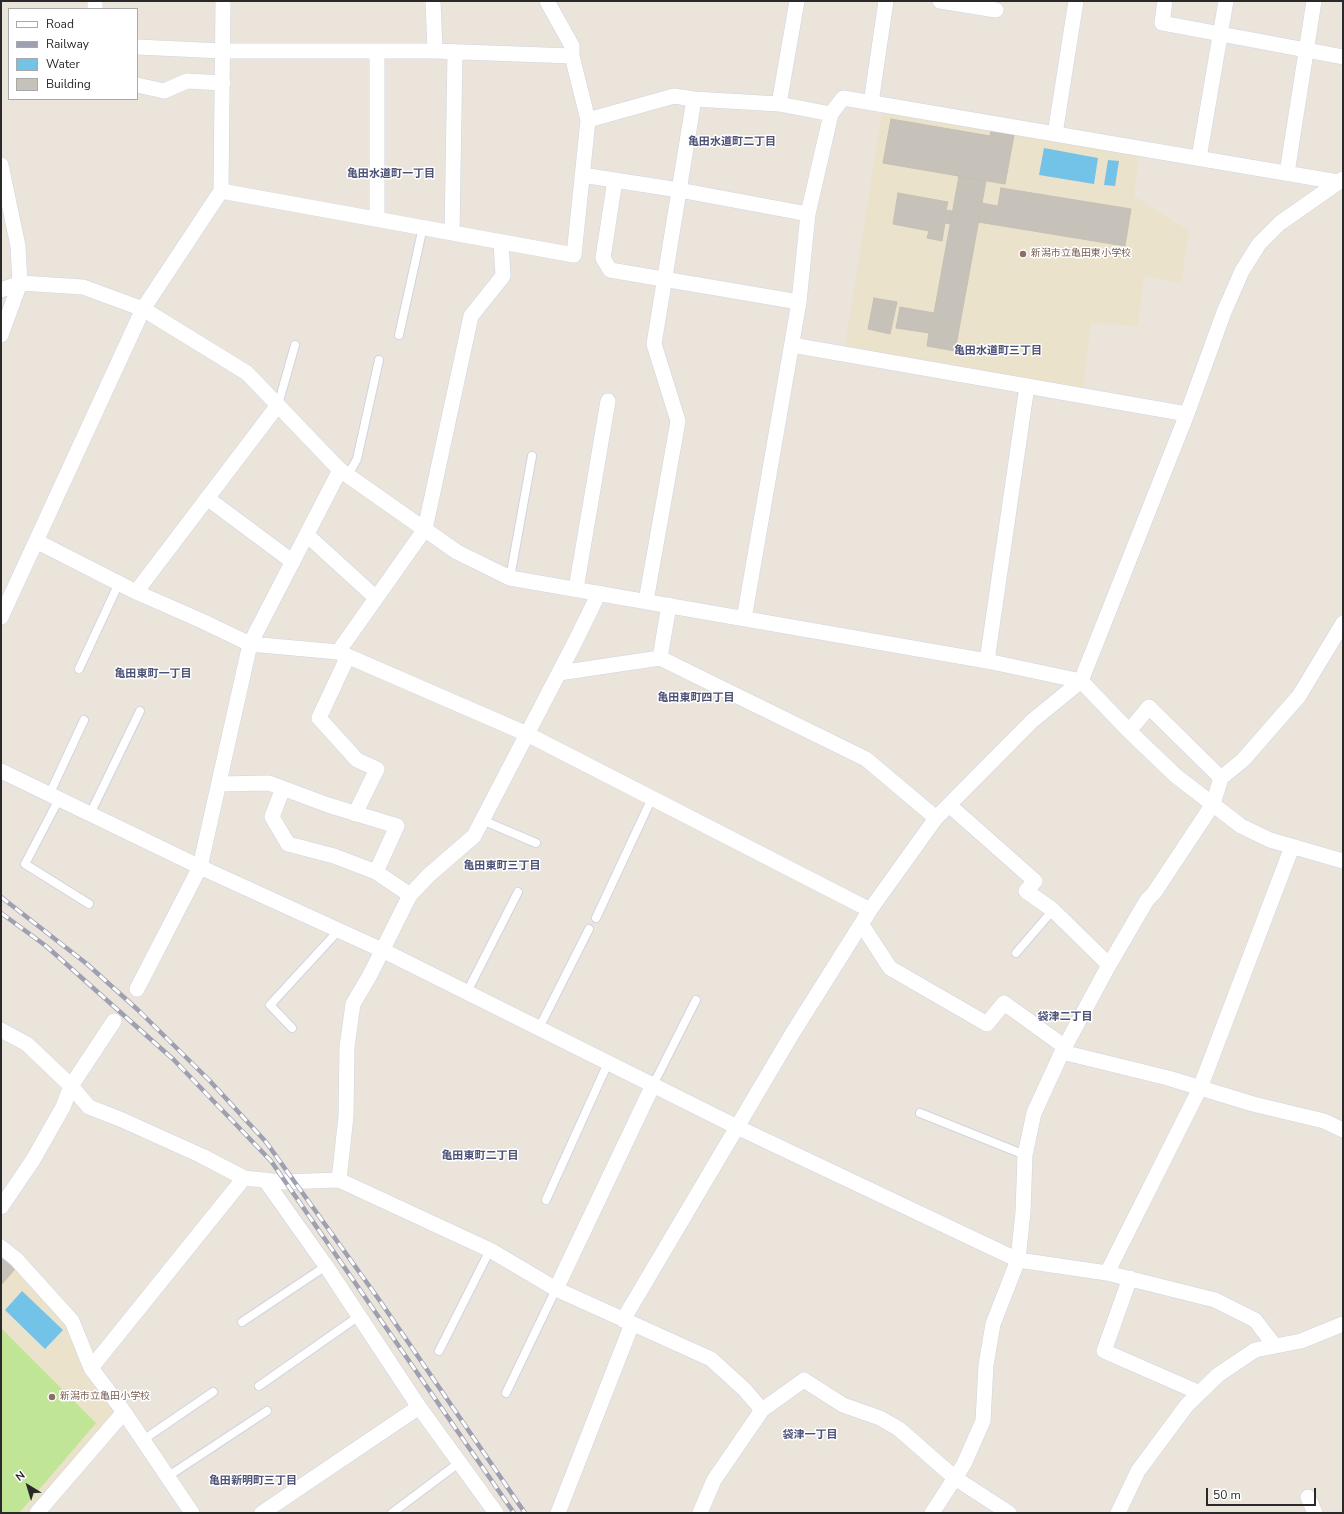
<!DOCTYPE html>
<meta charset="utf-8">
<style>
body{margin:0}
#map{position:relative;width:1344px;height:1514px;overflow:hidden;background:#eae4db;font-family:"Nunito Sans",sans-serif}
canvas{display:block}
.frame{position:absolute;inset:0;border:2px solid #292929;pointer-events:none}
.legend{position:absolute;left:8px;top:8px;width:130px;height:92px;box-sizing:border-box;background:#fff;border:1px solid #a9a9a9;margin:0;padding:5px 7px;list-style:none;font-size:12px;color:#292929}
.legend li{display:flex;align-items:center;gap:8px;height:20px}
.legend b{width:20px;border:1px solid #a9a9a9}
.north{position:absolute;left:8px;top:1466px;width:40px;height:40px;-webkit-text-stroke:3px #fff;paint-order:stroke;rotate:322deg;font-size:11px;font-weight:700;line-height:16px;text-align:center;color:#292929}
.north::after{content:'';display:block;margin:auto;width:14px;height:18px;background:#292929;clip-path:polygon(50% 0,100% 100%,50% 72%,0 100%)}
.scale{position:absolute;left:1206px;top:1488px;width:110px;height:18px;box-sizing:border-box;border:2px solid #292929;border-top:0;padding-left:5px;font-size:12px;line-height:14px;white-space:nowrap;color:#292929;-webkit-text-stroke:3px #fff;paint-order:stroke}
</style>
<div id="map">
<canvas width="1344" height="1514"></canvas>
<div class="frame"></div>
<ul class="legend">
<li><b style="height:5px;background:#fff"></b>Road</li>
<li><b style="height:5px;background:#9ea0b2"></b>Railway</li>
<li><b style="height:11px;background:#73c3e8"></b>Water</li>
<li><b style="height:11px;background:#c6c2ba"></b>Building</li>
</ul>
<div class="north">N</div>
<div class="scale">50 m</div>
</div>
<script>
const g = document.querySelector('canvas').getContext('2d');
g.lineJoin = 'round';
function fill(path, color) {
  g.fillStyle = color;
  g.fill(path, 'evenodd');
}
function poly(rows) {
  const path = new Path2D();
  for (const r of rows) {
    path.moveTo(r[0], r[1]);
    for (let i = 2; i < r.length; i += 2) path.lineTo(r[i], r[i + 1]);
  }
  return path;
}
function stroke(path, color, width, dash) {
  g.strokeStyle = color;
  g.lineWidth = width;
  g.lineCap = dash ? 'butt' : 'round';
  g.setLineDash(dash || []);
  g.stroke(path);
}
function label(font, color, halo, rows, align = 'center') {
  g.font = font + ' "Nunito Sans","Noto Sans JP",sans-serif';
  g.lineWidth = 3;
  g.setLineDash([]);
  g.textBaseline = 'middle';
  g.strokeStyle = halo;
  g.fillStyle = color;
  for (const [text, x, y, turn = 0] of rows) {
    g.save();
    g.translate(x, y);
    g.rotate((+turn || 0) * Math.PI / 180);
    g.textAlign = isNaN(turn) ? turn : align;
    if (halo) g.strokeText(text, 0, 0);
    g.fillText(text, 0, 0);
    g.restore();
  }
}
const education = poly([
 [882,112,1139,151,1134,196,1189,231,1181,283,1144,276,1138,326,1091,323,1083,390,845,346],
 [1,1254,69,1328,90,1378,117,1416,31,1513,1,1513]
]);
const pitch = poly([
 [1,1328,96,1423,19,1513,1,1513]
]);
const water = poly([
 [1044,148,1098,158,1094,184,1039,175],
 [1108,160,1119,161,1115,186,1104,185],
 [22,1291,63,1330,45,1349,5,1310]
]);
const building = poly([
 [891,119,990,136,991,131,1014,135,1005,184,883,163,891,119],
 [959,176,986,181,955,351,927,346,929,333,896,328,900,307,934,313,959,176],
 [1001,188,1131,209,1125,246,978,222,981,203,998,206,1001,188],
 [898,193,948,202,946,210,952,211,950,224,945,223,942,241,927,238,929,231,893,224,898,193],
 [874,298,897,302,890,334,868,329,874,298],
 [1,1256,15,1269,1,1285,1,1256]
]);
const lane = poly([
 [399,335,423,227],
 [278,405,295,345],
 [348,475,357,459,379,360],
 [510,578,532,456],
 [79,669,119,583],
 [49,795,84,720],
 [59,799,25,864,89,904],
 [90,814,140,711],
 [482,820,536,843],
 [596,918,652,798],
 [1016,953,1053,910],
 [467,992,518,892],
 [292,1028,270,1005,339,930],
 [539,1028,589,929],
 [653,1085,696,1000],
 [920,1113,1025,1155],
 [546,1200,608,1063],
 [242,1322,326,1266],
 [439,1351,490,1250],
 [259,1386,359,1316],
 [506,1393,556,1289],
 [143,1440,213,1392],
 [167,1477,267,1411],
 [392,1513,460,1462]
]);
const street = poly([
 [95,1,95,9],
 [433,1,435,51],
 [940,1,996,10],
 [1165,1,1162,23,1343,57],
 [137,47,223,51,435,51,572,56],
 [377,51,377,219],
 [137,85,164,91,187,81,223,83],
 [871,103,886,1],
 [779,104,797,1],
 [588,120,674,96,694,99,779,104,831,114],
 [1055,134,1076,1],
 [1199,158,1226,1],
 [1,165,18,246,20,283,1,335],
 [1287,173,1314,1],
 [582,175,679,190,808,214],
 [615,180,603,258,610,270,799,302],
 [221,191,574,255,588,120,572,56,572,46,547,1],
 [452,233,455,52],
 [1,290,20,283,83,287,143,309,247,373,340,470,457,552,510,578,987,661,1081,681,1129,731,1176,776,1241,826,1270,840,1343,861],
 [792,345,1187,414],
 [207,498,293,562],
 [307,535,375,597],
 [36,541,136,592,202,621,250,644,338,652,527,734,870,910],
 [576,589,608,401],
 [136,592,278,405],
 [646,601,678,421,654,344,694,99],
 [669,605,660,658,866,759,936,818],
 [1,617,143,309,221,191,223,1],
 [744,619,799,302,808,214,831,114,843,98,1338,182],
 [338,652,425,529,471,316,503,276,501,242],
 [348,656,319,718,357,760,377,769,355,814],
 [987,661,1027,386],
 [559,673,660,658],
 [1129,731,1149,707,1221,778],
 [1,771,200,867,382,950,737,1127,1018,1260,1107,1273,1215,1300,1255,1320,1275,1346],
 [219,784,269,783,328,805,397,826,376,872],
 [283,788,272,817,288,844,334,856,376,872,410,895],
 [949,805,1035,881,1026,891,1053,910,1109,965],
 [862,925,890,968,987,1024,1004,1003,1065,1047],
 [137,989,200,867,250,644,340,470],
 [1,1030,27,1044,71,1086,89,1107,120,1119,202,1156,244,1178,281,1182,339,1180,490,1250,556,1289,711,1359,745,1390,762,1410,804,1380,843,1405,880,1418,899,1429,955,1478,1009,1513],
 [1062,1052,1168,1078,1253,1104,1324,1121,1343,1130],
 [265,1180,326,1266,419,1407,496,1513],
 [339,1180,346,1116,347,1047,353,1004,370,975,410,895,429,875,474,836,575,642,599,593],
 [1,1207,33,1160,63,1107,71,1086,114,1021],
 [1,1247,16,1259,72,1321,91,1368],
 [1107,1273,1200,1088,1292,847],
 [1130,1278,1104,1351,1200,1393],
 [556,1289,653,1085],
 [623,1320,792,1034,870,910,936,818,1032,721,1081,681,1187,414,1224,312,1242,271,1259,244,1280,223,1343,179],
 [1308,1497,1315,1513],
 [37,1513,124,1412],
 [192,1513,124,1412,91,1368,244,1178],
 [262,1513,419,1407],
 [558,1513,632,1324],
 [700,1513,714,1480,762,1410],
 [932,1513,964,1464,983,1421,986,1365,993,1324,1018,1260,1023,1212,1025,1155,1034,1113,1062,1052,1109,965,1147,900,1154,893,1213,804,1221,778,1243,760,1299,696,1343,623],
 [1118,1513,1138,1471,1187,1405,1218,1375,1255,1350,1301,1341,1343,1324]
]);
const rail = poly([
 [1,897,87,964,138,1010,209,1080,266,1142,380,1301,525,1513],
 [1,913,46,946,174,1060,271,1161,514,1513]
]);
const markers = [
 [1023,254,4,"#8d6e63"],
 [52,1397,4,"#8d6e63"]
];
const educationNames = [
 ["新潟市立亀田東小学校",1031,254],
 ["新潟市立亀田小学校",60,1397]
];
const neighbourhoodNames = [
 ["亀田水道町二丁目",732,142],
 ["亀田水道町一丁目",391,174],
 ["亀田水道町三丁目",998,351],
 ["亀田東町一丁目",153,674],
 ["亀田東町四丁目",696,698],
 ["亀田東町三丁目",502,866],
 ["袋津二丁目",1065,1017],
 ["亀田東町二丁目",480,1156],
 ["袋津一丁目",810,1435],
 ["亀田新明町三丁目",253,1481]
];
fill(education, '#ebe2cb');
fill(pitch, '#c0e596');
fill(water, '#73c3e8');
fill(building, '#c6c2ba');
stroke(building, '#c5c0b5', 1);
stroke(lane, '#d0d3e1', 10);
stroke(street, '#d0d3e1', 16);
stroke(lane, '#fff', 8);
stroke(street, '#fff', 15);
stroke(rail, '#9ea0b2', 4.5);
stroke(rail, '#fff', 3, [9]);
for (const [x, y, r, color] of markers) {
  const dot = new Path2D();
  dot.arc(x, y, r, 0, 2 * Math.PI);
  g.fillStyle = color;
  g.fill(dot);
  stroke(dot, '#fff', 1.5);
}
label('10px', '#785e54', '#fff', educationNames, 'left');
label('bold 11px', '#4c5177', '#fff', neighbourhoodNames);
</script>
